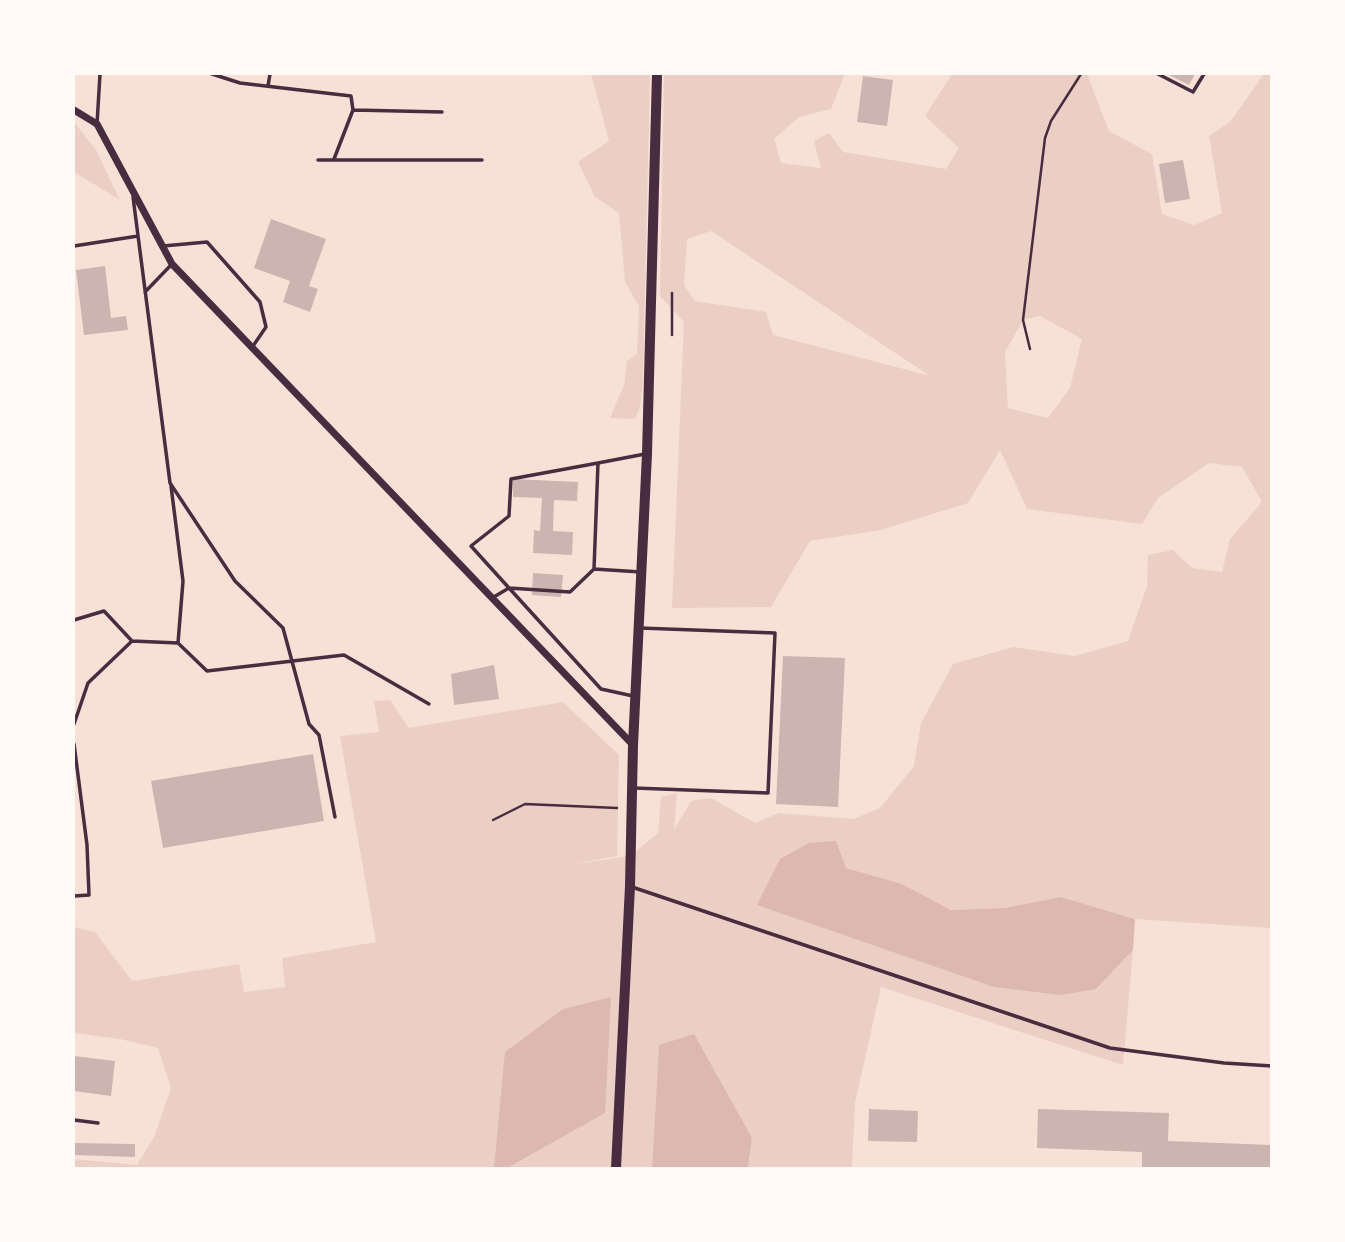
<!DOCTYPE html>
<style>
body{margin:0}
#map{position:relative;width:1345px;height:1242px;overflow:hidden;background:#f7e1d7;font-family:"DejaVu Sans",sans-serif}
canvas{display:block}
.frame{position:absolute;inset:0;border:75px solid #fffaf5;pointer-events:none}
</style>
<div id="map">
<canvas width="1345" height="1242"></canvas>
<div class="frame"></div>
</div>
<script>
const g = document.querySelector('canvas').getContext('2d');
g.lineJoin = 'round';
function fill(path, color) {
  g.fillStyle = color;
  g.fill(path, 'evenodd');
}
function poly(rows) {
  const path = new Path2D();
  for (const r of rows) {
    path.moveTo(r[0], r[1]);
    for (let i = 2; i < r.length; i += 2) path.lineTo(r[i], r[i + 1]);
  }
  return path;
}
function stroke(path, color, width, dash) {
  g.strokeStyle = color;
  g.lineWidth = width;
  g.lineCap = dash ? 'butt' : 'round';
  g.setLineDash(dash || []);
  g.stroke(path);
}
const green = poly([
 [591,74,650,74,643,384,640,407,635,419,610,418,624,385,627,361,637,354,639,306,625,282,619,213,595,197,578,162,609,141],
 [664,74,845,74,831,109,799,117,774,139,781,163,821,168,814,141,829,133,843,152,946,169,959,148,925,116,952,74,1087,74,1109,131,1152,154,1162,214,1194,225,1222,213,1209,136,1230,122,1264,74,1271,74,1271,928,1135,919,1061,897,1004,908,951,910,902,884,846,868,780,859,1096,989,1133,950,1123,1065,881,987,855,1103,852,1168,748,1168,752,1138,659,1046,652,1168,74,1168,74,1159,137,1165,154,1137,171,1088,158,1048,120,1039,74,1033,74,927,95,932,132,981,239,964,244,992,285,987,282,958,376,942,340,736,379,732,374,701,390,700,409,728,563,702,619,755,617,856,575,864,630,856,658,833,661,797,677,793,674,830,691,801,711,798,755,823,779,813,853,819,880,808,914,766,921,723,953,664,1013,647,1075,656,1128,641,1147,586,1148,555,1173,550,1192,568,1222,572,1230,539,1262,502,1242,467,1209,463,1158,498,1142,524,1027,509,1000,450,968,503,881,530,810,541,771,607,672,608,684,322,660,296],
 [711,231,927,374,927,375,773,335,766,312,695,301,684,285,687,239],
 [1040,316,1082,339,1070,388,1048,418,1008,408,1005,352,1023,320],
 [74,122,96,150,120,200,74,172]
]);
const water = poly([
 [836,841,846,868,902,884,951,910,1004,908,1061,897,1135,919,1133,950,1096,989,1060,995,994,987,757,905,780,859,809,843],
 [611,997,605,1113,507,1168,494,1168,505,1052,563,1009],
 [694,1034,752,1138,748,1168,652,1168,659,1045]
]);
const building = poly([
 [1167,74,1195,74,1189,85],
 [863,76,893,80,887,126,857,122],
 [1183,160,1190,199,1165,203,1159,164],
 [271,219,326,239,309,286,318,289,310,312,283,302,290,281,254,268],
 [105,266,111,318,126,316,128,330,84,335,76,270],
 [513,479,578,482,577,501,554,500,553,531,573,532,572,555,533,553,534,530,540,531,542,498,513,497],
 [533,573,563,575,561,597,532,595],
 [783,656,845,658,838,807,776,804],
 [494,665,499,699,454,705,451,674],
 [313,754,324,821,163,848,151,781],
 [74,1056,115,1061,111,1096,74,1091],
 [869,1109,918,1111,917,1142,868,1141],
 [1038,1109,1169,1113,1168,1141,1272,1145,1272,1168,1142,1168,1142,1152,1037,1148],
 [74,1143,135,1144,135,1157,74,1155]
]);
const path = poly([
 [672,335,672,293],
 [1030,349,1023,320,1045,138,1051,121,1081,74],
 [493,820,525,804,617,808]
]);
const service = poly([
 [212,74,240,83,351,96,353,110,334,159],
 [1158,74,1193,92,1204,74],
 [268,86,270,74],
 [353,110,442,112],
 [97,124,100,74],
 [318,160,482,160],
 [133,197,170,483,235,581,283,628,309,724,319,735,335,817],
 [74,246,138,236],
 [163,246,207,242,260,302,266,327,253,346],
 [145,292,172,264],
 [598,463,511,479,509,516,471,546,509,588,570,592,594,569,598,463,645,454],
 [594,569,641,572],
 [492,598,509,588,601,689,633,696],
 [74,620,104,611,132,641,178,643,183,581,171,486],
 [178,643,207,671,344,655,429,704],
 [74,724,88,683,132,641],
 [74,744,87,845,89,895,74,896],
 [634,788,768,793,775,633,640,628],
 [632,887,1110,1048,1224,1063,1272,1066],
 [74,1120,98,1123]
]);
const minor = poly([
 [74,110,97,124,172,264,633,745]
]);
const tertiary = poly([
 [616,1168,630,886,633,745,647,454,657,74]
]);
fill(green, '#ebcfc5');
fill(water, '#dcb8b0');
fill(building, '#ccb4b1');
stroke(path, '#4a2c40', 2.5);
stroke(service, '#4a2c40', 3.5);
stroke(minor, '#4a2c40', 7);
stroke(tertiary, '#4a2c40', 10);
</script>
